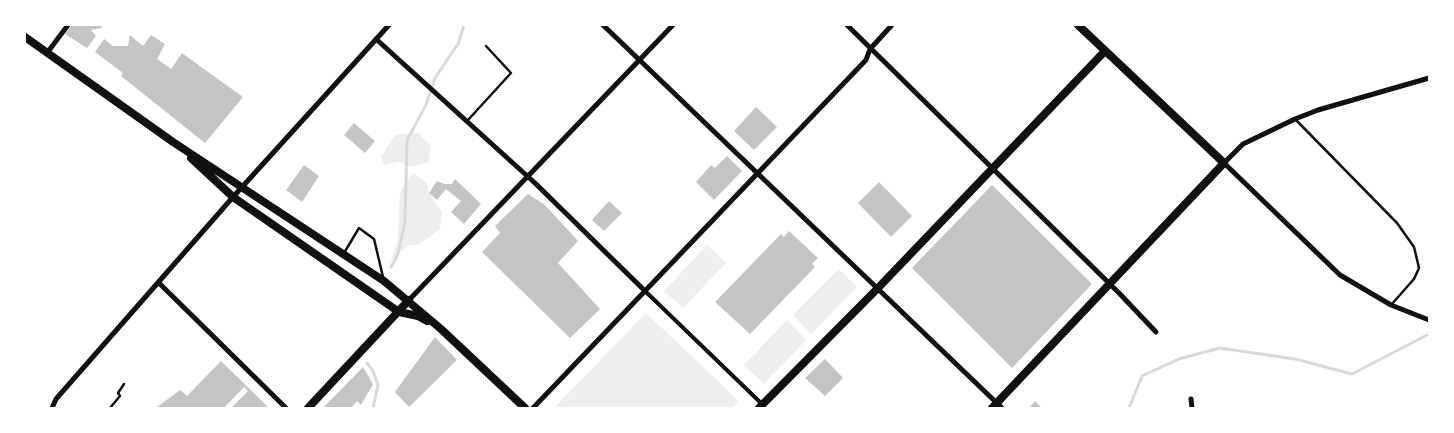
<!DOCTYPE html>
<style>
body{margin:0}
#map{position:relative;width:1454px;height:433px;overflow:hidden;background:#fff;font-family:"Archivo Narrow",sans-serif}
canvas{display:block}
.frame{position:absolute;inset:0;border:26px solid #fff;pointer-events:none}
</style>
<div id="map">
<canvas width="1454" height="433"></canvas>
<div class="frame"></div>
</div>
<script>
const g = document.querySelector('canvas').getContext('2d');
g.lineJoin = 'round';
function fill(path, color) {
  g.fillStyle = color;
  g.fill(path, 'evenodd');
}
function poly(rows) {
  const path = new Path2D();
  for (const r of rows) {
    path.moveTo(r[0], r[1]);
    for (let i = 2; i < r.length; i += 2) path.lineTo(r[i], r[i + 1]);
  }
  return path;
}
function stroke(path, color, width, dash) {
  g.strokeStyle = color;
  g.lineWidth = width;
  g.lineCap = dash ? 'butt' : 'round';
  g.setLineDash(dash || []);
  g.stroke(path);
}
const green = poly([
 [418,133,431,146,429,162,411,167,399,162,384,165,381,157,395,135],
 [413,173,427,183,429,193,442,212,440,229,418,245,409,245,391,260,398,240,400,192],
 [707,245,726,263,683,308,664,291],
 [839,269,857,287,811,334,793,315],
 [646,313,739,401,732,408,554,408],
 [787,320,806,340,764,384,744,365]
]);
const stream = poly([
 [391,267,398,254,405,222,407,140,426,105,435,78,458,44,464,25],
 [367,363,373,371,378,385,373,408],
 [1129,408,1142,376,1179,359,1220,348,1295,359,1352,374,1429,334]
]);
const building = poly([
 [72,25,103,25,101,28,91,30,96,36,87,48,65,34],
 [130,35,143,46,151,35,165,44,157,59,171,69,182,53,243,97,205,143,121,76,123,73,95,52,104,39,113,46,128,46],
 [756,107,777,127,754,150,734,131],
 [354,123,375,141,365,153,344,135],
 [727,156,742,171,714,200,696,182,711,165,715,168],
 [304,165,319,176,302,202,286,190],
 [455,179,481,204,464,224,451,212,461,201,446,189,437,200,429,193,437,181,445,184,452,184],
 [879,182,912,216,891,237,858,203],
 [992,185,1092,284,1012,368,912,268],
 [528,194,545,205,578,241,558,263,600,309,570,338,482,252,500,233,495,226],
 [609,201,622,213,604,231,592,220],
 [789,231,818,258,812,264,815,267,750,334,715,302,781,234,784,237],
 [435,337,457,360,409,407,395,392],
 [825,359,843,378,825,396,805,378],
 [221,361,269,408,231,408,248,391,244,387,224,408,156,408,180,390,187,396],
 [363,367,373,384,361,405,357,401,351,408,323,408],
 [1035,401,1042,408,1029,408]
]);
const service = poly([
 [1295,119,1397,223,1414,247,1419,268,1414,279,1391,305],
 [468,120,511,73,486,46],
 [344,253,359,228,374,239,383,277],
 [110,408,120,396,118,393,124,384]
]);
const pedestrian = poly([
 [645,291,762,404]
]);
const minor = poly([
 [603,25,1002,408],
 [847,25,1119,293,1156,332],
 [376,39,536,184,645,291],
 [47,53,68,25],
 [1429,78,1318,110,1295,119,1243,144,1224,163,1340,275,1391,305,1429,320],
 [159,283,286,408],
 [409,300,673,25],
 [1191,399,1192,408],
 [52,408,56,399,233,197,389,25],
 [533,408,866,60,870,49,892,25]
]);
const secondary = poly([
 [25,37,173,142,384,281,441,329,525,408],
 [191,158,233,197,399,312,418,316,427,321],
 [308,408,409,300],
 [759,408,878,288,1105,51],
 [992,408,1224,163,1078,25]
]);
fill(green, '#eee');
stroke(stream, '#d9d9d9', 3);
fill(building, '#c4c4c4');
stroke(service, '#111', 2.5);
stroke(pedestrian, '#111', 4);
stroke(minor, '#111', 5);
stroke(secondary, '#111', 8);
</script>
